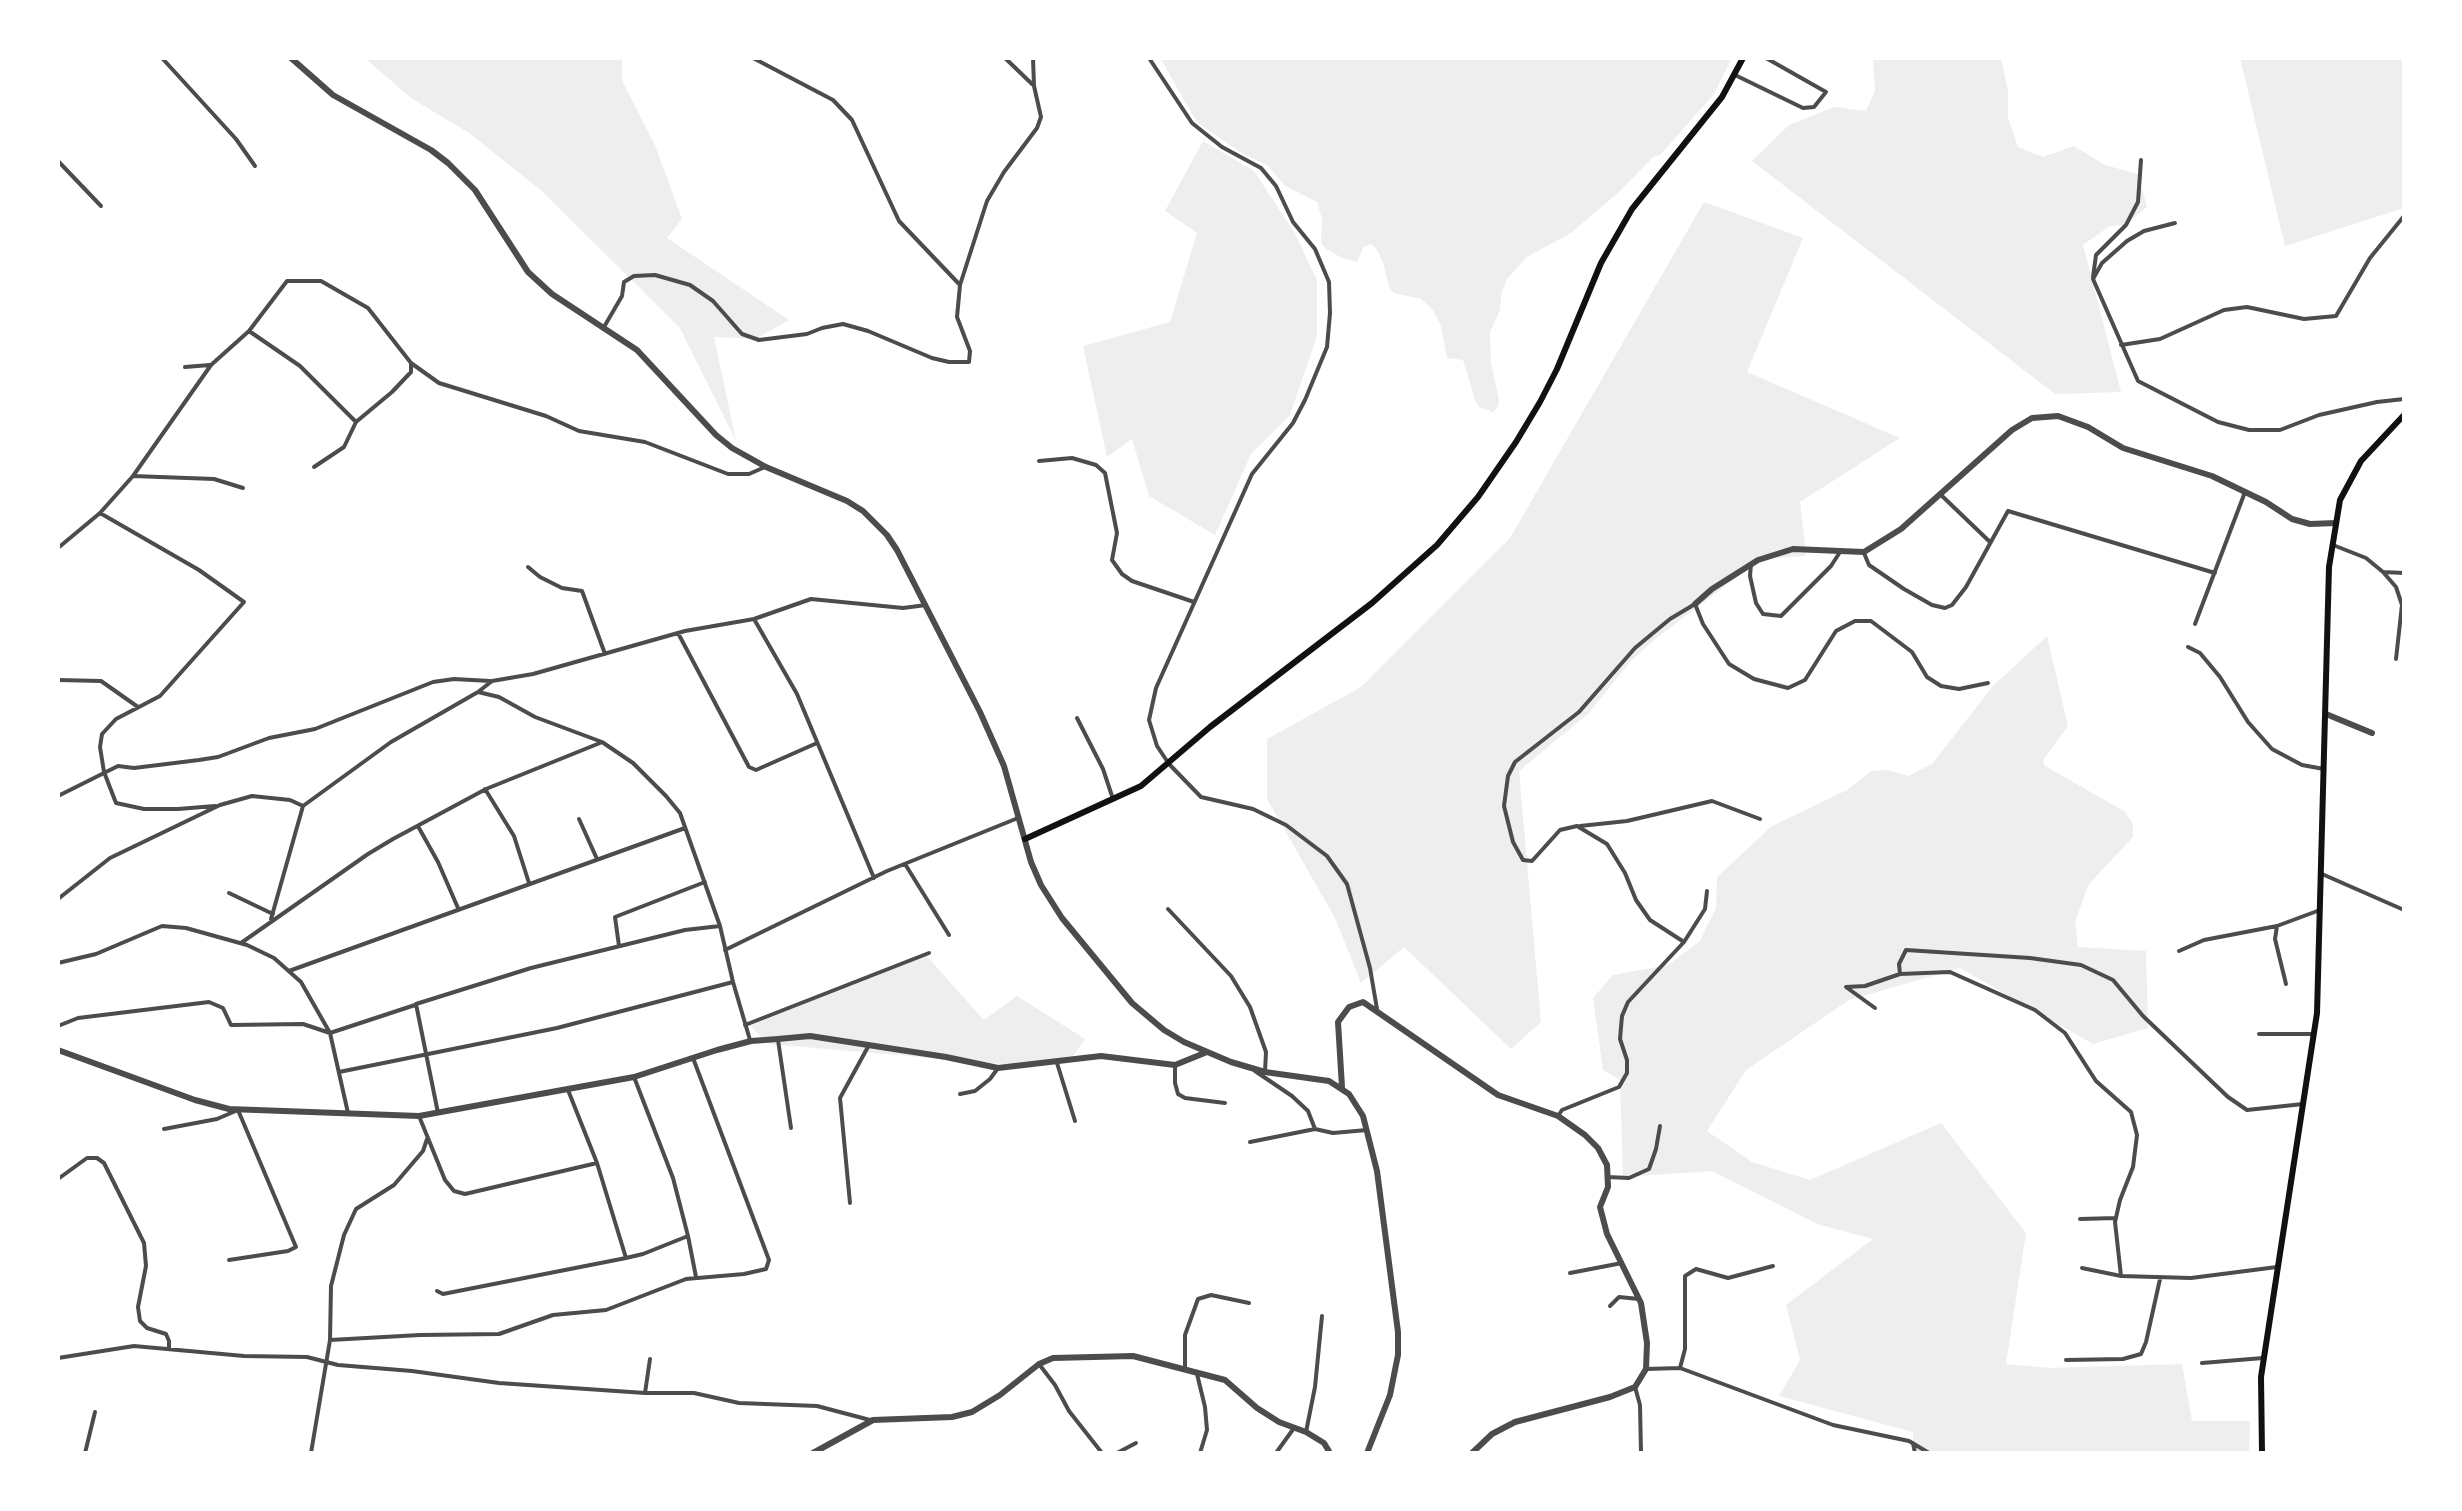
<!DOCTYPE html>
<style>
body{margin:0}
#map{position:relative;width:2462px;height:1511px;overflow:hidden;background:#fff;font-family:"Noto Sans",sans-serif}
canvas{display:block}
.frame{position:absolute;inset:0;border:60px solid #fff;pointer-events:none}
</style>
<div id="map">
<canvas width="2462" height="1511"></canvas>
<div class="frame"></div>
</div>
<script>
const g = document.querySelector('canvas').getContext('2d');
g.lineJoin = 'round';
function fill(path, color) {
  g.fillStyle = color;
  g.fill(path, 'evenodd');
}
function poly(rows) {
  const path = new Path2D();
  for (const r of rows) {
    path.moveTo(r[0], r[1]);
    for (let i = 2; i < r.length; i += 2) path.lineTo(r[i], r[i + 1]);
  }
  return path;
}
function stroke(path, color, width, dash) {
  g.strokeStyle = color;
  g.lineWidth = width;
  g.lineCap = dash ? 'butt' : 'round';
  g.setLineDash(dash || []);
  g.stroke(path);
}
const green = poly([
 [365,58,622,58,622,81,655,145,682,219,667,238,789,320,756,339,714,337,736,441,680,328,542,191,469,133,411,98],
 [1160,58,1732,58,1714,94,1660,155,1653,157,1620,191,1571,233,1527,257,1507,279,1501,295,1500,310,1490,332,1491,363,1499,400,1498,407,1493,412,1479,407,1475,400,1463,360,1447,358,1441,326,1433,310,1421,299,1394,293,1389,287,1383,262,1376,248,1370,244,1363,248,1357,262,1342,258,1326,249,1321,243,1322,219,1317,202,1285,186,1268,166,1240,152,1197,122],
 [1873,58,2001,58,2008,91,2008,118,2018,147,2043,157,2074,146,2105,165,2138,174,2147,207,2125,225,2110,226,2083,245,2121,392,2055,394,1752,161,1789,125,1834,107,1866,111,1875,91],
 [2240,58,2404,58,2404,208,2285,246],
 [1203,141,1254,171,1294,232,1317,280,1317,336,1290,415,1251,454,1215,535,1149,496,1132,439,1107,457,1083,346,1170,322,1197,233,1165,211],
 [1704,202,1803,238,1747,372,1900,438,1800,502,1806,556,1761,559,1655,639,1630,662,1589,713,1519,771,1541,1022,1511,1049,1404,947,1361,983,1335,918,1267,799,1267,739,1361,687,1510,538],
 [2047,636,2068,726,2043,760,2045,766,2124,811,2133,824,2133,837,2089,884,2075,921,2078,947,2146,951,2148,1028,2093,1044,1960,968,1849,1000,1746,1070,1707,1131,1752,1162,1810,1180,1941,1123,2026,1233,2006,1364,2050,1368,2182,1364,2192,1421,2250,1421,2249,1453,1913,1453,1913,1432,1779,1396,1800,1360,1786,1305,1873,1239,1817,1224,1712,1171,1623,1177,1620,1080,1603,1070,1593,998,1613,975,1668,965,1700,941,1716,908,1717,877,1772,826,1847,790,1871,771,1888,770,1908,776,1932,764,1993,686],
 [924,953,984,1020,1017,996,1085,1039,1068,1063,1025,1066,769,1044,749,1025]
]);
const minor = poly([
 [162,58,236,139,255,166],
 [753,58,833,100,852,120,899,221,960,285],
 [1005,58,1032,84],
 [1149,58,1192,123,1222,147,1261,168,1276,186,1293,222,1315,249,1329,282,1330,313,1327,347,1305,400,1293,423,1252,474,1156,688,1149,720,1157,746,1169,764,1201,797,1253,809,1286,825,1327,856,1347,884,1370,968,1377,1009],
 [1735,75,1803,108,1814,107,1826,92,1766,58],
 [58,161,101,206],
 [2175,223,2144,231,2127,241,2102,263,2093,279,2138,381,2218,422,2249,430,2280,430,2319,415,2377,402,2404,399],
 [2093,277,2096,255,2126,225,2138,202,2141,160],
 [604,327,622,296,624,282,634,276,655,275,690,285,713,301,742,334,759,340,807,334,822,328,843,324,868,331,932,358,949,362,969,362,970,351,957,317,960,285,987,201,1004,172,1037,128,1041,117,1034,86,1033,58],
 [249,331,300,366,356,422],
 [2121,345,2160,339,2224,310,2247,307,2304,319,2336,316,2370,258,2404,216],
 [185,367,210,365],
 [1039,461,1072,458,1096,465,1105,473,1117,533,1112,560,1122,574,1132,581,1194,602],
 [314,467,344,447,356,422,392,392,411,372,411,364],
 [133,476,214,479,243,488],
 [1940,494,1990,542],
 [100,513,199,570,244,602,160,696,116,719,102,734,100,747,104,772,116,803,144,809,178,809,215,806],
 [2333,545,2366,558,2383,572,2396,587,2402,605,2396,659],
 [58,548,100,513,133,476,211,365,249,331,287,281,321,281,368,308,411,363,439,383,546,416,579,431,645,442,728,474,749,474,765,467],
 [1864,553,1869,565,1904,589,1932,605,1945,608,1952,605,1966,587,2008,511,2215,573],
 [1751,564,1750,576,1756,603,1763,614,1781,616,1831,566,1840,552],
 [528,567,540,577,562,588,582,591,605,654],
 [2383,572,2404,573],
 [754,619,797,694,874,878],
 [2195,624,2245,492],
 [678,633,749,767,756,770,817,743],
 [2188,647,2200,653,2220,677,2248,722,2272,749,2302,765,2324,769],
 [58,680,101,681,138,707],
 [478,692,492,681,533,674,685,631,754,619,811,599,903,608,926,605],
 [1077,718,1103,769,1113,799],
 [485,789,514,836,529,883],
 [58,796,118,766,134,768,199,760,218,757,269,738,315,729,433,682,454,679,490,681],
 [579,819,597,859],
 [1580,826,1627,821,1712,801,1760,819],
 [419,828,438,862,458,908],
 [905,864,949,935],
 [2322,874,2404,910],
 [229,893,273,914],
 [58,899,110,858,220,805,252,796,290,800,303,806,391,742,478,692,499,697,535,717,602,742,633,763,666,796,680,813,720,926,733,982,750,1040],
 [1168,909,1231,976,1250,1007,1266,1052,1265,1072],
 [271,919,303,806],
 [2277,926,2275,939,2286,984],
 [1684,942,1650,920,1636,900,1625,873,1607,844,1577,826,1560,830,1532,861,1523,860,1513,842,1504,806,1508,776,1515,762,1579,712,1635,648,1670,619,1695,604,1703,624,1729,664,1754,679,1788,688,1805,680,1836,631,1855,621,1871,621,1912,652,1927,677,1941,686,1959,689,1988,683],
 [241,943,368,854,393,839,486,789,600,743],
 [619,946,615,917,705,882],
 [725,950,887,871,1018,818],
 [2179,951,2204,940,2277,926,2320,910],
 [58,963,96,954,162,926,186,928,247,945,274,958,301,982,330,1033,348,1113],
 [289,971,685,828],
 [1875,1008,1846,987,1865,986,1900,974],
 [745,1025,929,953],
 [58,1026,78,1018,209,1002,223,1008,231,1025,303,1024,330,1033,415,1005],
 [2259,1034,2313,1034],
 [778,1040,791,1128],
 [1057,1063,1075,1121],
 [1175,1065,1175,1083,1178,1094,1185,1098,1225,1103],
 [1255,1071,1292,1096,1308,1111,1315,1129],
 [339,1072,557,1028,733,982],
 [568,1090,597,1163,626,1258],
 [960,1094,975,1091,990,1079,998,1068],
 [438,1113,416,1004,531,968,685,930,720,926],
 [419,1116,445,1180,454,1191,465,1194,597,1163],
 [1558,1116,1562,1110,1619,1087,1627,1073,1627,1060,1620,1039,1622,1016,1628,1002,1684,942,1705,909,1707,891],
 [164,1129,217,1119,238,1110,296,1247,288,1251,229,1260],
 [1250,1142,1315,1129,1333,1133,1367,1130],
 [1607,1177,1629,1178,1649,1169,1656,1149,1660,1126],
 [58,1179,87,1158,97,1158,104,1163,144,1243,146,1266,138,1307,140,1321,147,1328,166,1334,169,1341,169,1348],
 [850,1203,840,1098,869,1045],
 [2080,1219,2116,1218],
 [688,1236,696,1277],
 [2082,1268,2121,1276,2191,1278,2277,1267],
 [1570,1273,1622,1263],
 [2121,1276,2115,1222,2120,1200,2133,1167,2137,1135,2131,1112,2096,1081,2065,1033,2035,1010,1950,972,1900,974,1899,964,1906,950,2030,958,2081,965,2113,980,2143,1016,2228,1097,2247,1110,2303,1104],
 [437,1291,443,1294,626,1258,643,1254,688,1236,673,1178,634,1077],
 [1610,1306,1619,1297,1639,1299],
 [330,1340,420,1335,499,1334,553,1315,606,1310,686,1279,744,1274,766,1269,769,1260,693,1058],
 [58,1358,134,1346,244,1356,307,1357,338,1365,412,1371,499,1383,645,1393,694,1393,739,1403,817,1406,870,1420],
 [2066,1360,2123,1359,2141,1354,2146,1342,2160,1279],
 [2202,1363,2263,1358],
 [1039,1364,1055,1385,1069,1411,1102,1453],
 [1185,1368,1185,1335,1198,1299,1211,1295,1249,1303],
 [1680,1368,1685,1349,1685,1276,1696,1269,1728,1278,1773,1266],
 [1646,1369,1680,1368,1833,1425,1909,1441,1929,1453],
 [1197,1374,1205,1407,1207,1430,1200,1453],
 [1635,1387,1640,1405,1641,1453],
 [645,1393,650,1359],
 [1306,1432,1315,1387,1322,1316],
 [1913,1443,1915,1453],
 [85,1453,95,1412],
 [311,1453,330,1340,331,1286,344,1235,356,1209,394,1185,423,1151,427,1139],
 [1117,1453,1136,1443],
 [1276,1453,1294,1428]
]);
const tertiary = poly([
 [291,58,333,95,431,150,448,163,475,190,528,272,552,294,637,350,716,435,732,448,766,467,847,501,863,511,887,535,897,550,980,712,1004,766,1031,862,1041,885,1062,918,1132,1003,1164,1030,1184,1042,1231,1062,1265,1072,1329,1081,1349,1094,1363,1116,1377,1171,1398,1332,1398,1355,1390,1395,1367,1453],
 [1695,604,1712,589,1758,560,1793,549,1864,552,1901,529,2012,430,2032,418,2058,416,2088,427,2123,448,2212,476,2266,502,2292,519,2310,524,2336,523],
 [2326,714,2372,733],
 [58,1050,195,1100,229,1109,419,1116,634,1077,717,1050,751,1041,778,1039,810,1036,946,1057,998,1068,1101,1056,1175,1065,1207,1052],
 [1342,1087,1338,1022,1349,1007,1363,1002,1498,1095,1558,1116,1585,1135,1598,1148,1607,1165,1608,1187,1600,1207,1607,1234,1641,1303,1647,1343,1646,1369,1635,1387,1610,1397,1515,1422,1492,1434,1472,1453],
 [813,1453,873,1420,952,1417,972,1412,1000,1395,1039,1364,1053,1358,1133,1356,1225,1380,1257,1408,1279,1422,1306,1432,1324,1443,1330,1453]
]);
const secondary = poly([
 [1025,839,1141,786,1210,727,1372,603,1437,545,1478,497,1516,442,1540,402,1557,369,1601,263,1632,209,1722,97,1743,58],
 [2262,1453,2261,1377,2317,1013,2329,567,2340,500,2361,461,2404,415]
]);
fill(green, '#eee');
stroke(minor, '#4c4c4c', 4);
stroke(tertiary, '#4c4c4c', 6);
stroke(secondary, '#111', 6);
</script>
